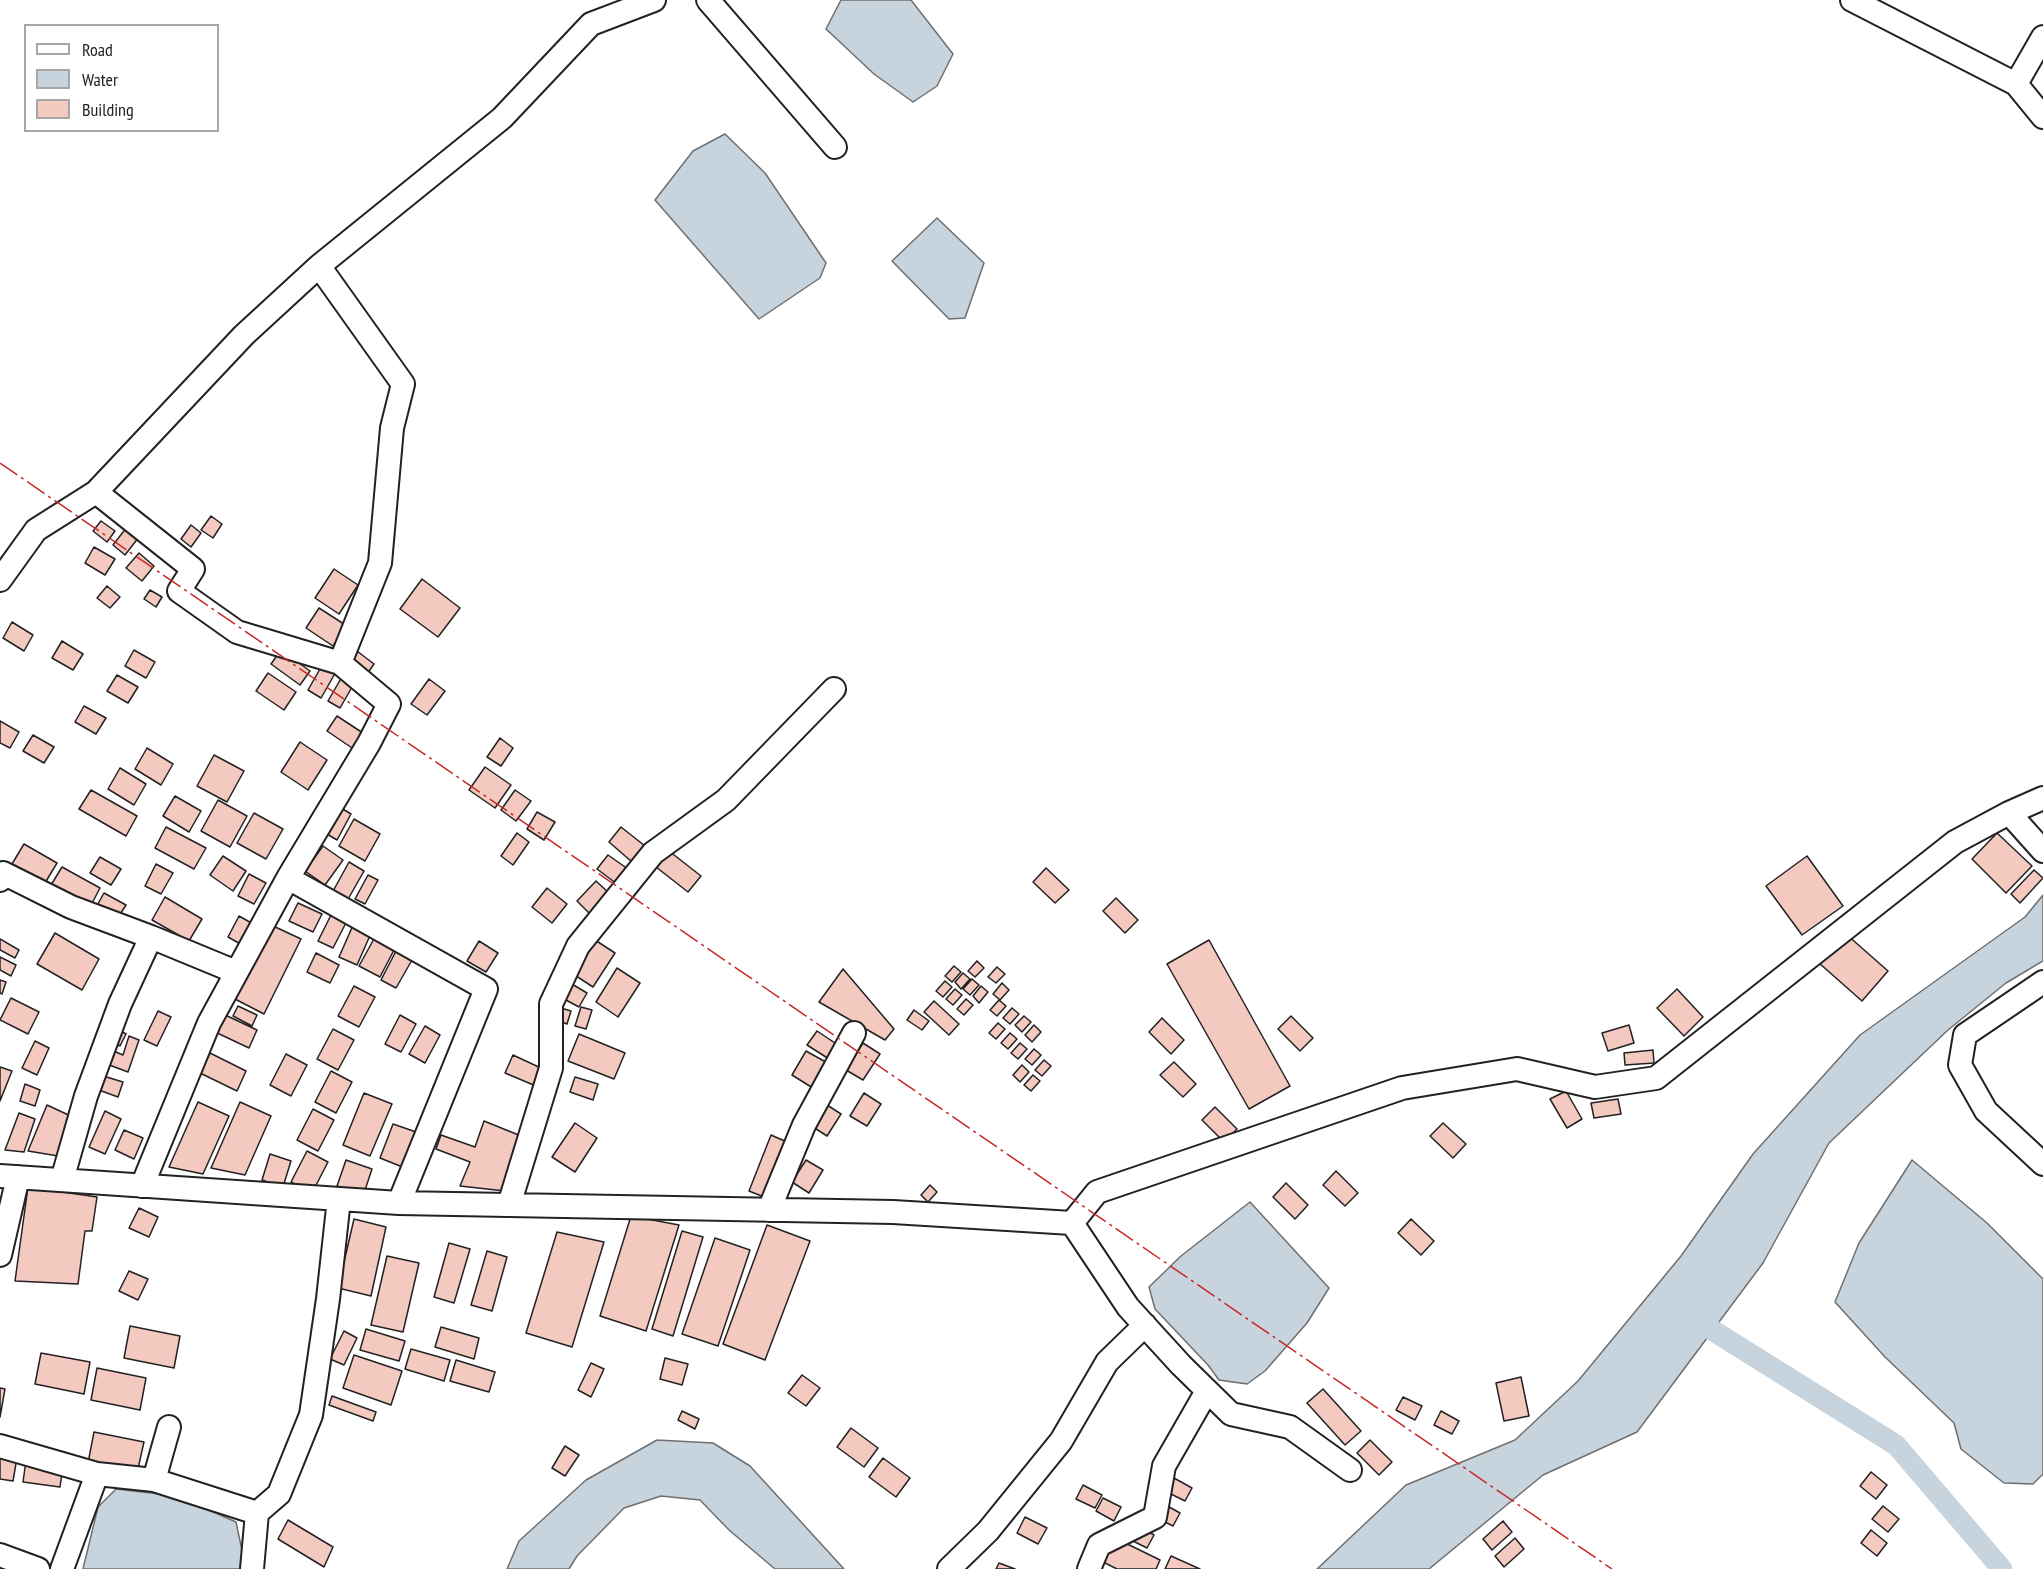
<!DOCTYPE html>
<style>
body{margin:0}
#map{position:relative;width:2043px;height:1569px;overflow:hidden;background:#fff;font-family:"PT Sans Narrow",sans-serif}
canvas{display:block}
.legend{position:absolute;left:24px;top:24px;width:195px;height:108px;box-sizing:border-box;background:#fff;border:2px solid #a7a7a7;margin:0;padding:8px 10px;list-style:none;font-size:18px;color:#222}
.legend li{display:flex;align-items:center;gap:12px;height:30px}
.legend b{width:30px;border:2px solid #a7a7a7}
</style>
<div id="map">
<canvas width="2043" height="1569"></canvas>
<ul class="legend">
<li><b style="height:8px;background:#fff"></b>Road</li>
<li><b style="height:16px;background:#c7d3dd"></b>Water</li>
<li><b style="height:16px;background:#f3c9c0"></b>Building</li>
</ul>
</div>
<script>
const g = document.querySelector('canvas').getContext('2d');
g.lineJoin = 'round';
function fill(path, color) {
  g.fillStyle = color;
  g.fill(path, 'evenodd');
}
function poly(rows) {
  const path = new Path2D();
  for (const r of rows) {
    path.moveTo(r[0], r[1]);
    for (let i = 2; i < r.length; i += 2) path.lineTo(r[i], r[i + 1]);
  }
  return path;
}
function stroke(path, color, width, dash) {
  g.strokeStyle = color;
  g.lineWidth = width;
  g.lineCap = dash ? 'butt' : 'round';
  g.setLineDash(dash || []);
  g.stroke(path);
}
const water = poly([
 [841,0,911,0,953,54,937,86,913,102,874,74,826,29,841,0],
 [725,134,765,173,826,263,820,278,759,319,655,200,693,151,725,134],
 [937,218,984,263,965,318,949,319,892,261,937,218],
 [2043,895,2043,961,2006,983,1948,1030,1829,1143,1763,1263,1637,1432,1543,1475,1429,1569,1317,1569,1406,1485,1515,1440,1578,1381,1681,1256,1753,1154,1860,1035,2025,917,2043,895],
 [1912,1160,1987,1223,2043,1279,2043,1474,2033,1484,2004,1483,1961,1449,1954,1423,1885,1357,1835,1302,1859,1243,1912,1160],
 [1250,1202,1329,1288,1307,1323,1265,1371,1247,1384,1219,1380,1208,1365,1155,1309,1149,1287,1181,1256,1250,1202],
 [657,1440,713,1443,750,1466,844,1569,775,1569,729,1530,700,1500,661,1496,624,1508,577,1556,569,1569,507,1569,519,1541,586,1480,657,1440],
 [116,1489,177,1496,236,1522,243,1555,241,1569,83,1569,98,1507,116,1489]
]);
const canal = poly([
 [1696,1320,1896,1445,2002,1569]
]);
const building = poly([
 [211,516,222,524,213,538,201,530,211,516],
 [101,521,115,531,107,542,93,531,101,521],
 [191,525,201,533,191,547,181,539,191,525],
 [127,527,139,537,125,555,113,545,127,527],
 [94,547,115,559,105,575,85,563,94,547],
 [139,553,154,566,142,581,126,568,139,553],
 [334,569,358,585,339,614,315,598,334,569],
 [422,579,460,608,438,637,400,609,422,579],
 [107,586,120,597,110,608,97,598,107,586],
 [150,590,162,597,156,607,144,599,150,590],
 [319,608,347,626,333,646,306,628,319,608],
 [12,622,33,635,24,651,3,638,12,622],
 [62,641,83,654,73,670,52,658,62,641],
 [134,650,155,662,146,678,125,666,134,650],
 [281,650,310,671,300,685,271,664,281,650],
 [357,651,374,664,367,674,350,661,357,651],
 [324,662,337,670,321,698,308,690,324,662],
 [268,673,296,692,284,710,256,691,268,673],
 [117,675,138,687,128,703,107,691,117,675],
 [343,675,355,682,340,708,328,701,343,675],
 [429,679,445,691,427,715,411,704,429,679],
 [84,706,106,718,96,734,75,722,84,706],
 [337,716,366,735,355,750,327,731,337,716],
 [0,721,19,732,10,748,0,743,0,721],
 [33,735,54,747,44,763,23,751,33,735],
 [500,738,513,748,501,766,487,757,500,738],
 [300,742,327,760,308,790,281,772,300,742],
 [147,748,173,764,161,785,135,769,147,748],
 [214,755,244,771,227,802,197,786,214,755],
 [485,767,511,785,495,808,469,790,485,767],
 [120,768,146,784,134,805,108,789,120,768],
 [91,790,137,816,126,836,79,809,91,790],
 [515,790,531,801,516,821,501,810,515,790],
 [175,796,201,811,189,832,163,816,175,796],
 [218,800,247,816,230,847,201,831,218,800],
 [341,808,351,814,337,840,327,834,341,808],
 [537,812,555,822,544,840,527,829,537,812],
 [254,813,283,829,266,859,237,843,254,813],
 [354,819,380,834,365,861,339,846,354,819],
 [166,827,206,848,194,869,155,848,166,827],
 [621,827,645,846,632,862,609,842,621,827],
 [517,833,529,842,513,865,501,856,517,833],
 [1997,833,2032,866,2006,893,1972,859,1997,833],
 [24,844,57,863,45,883,12,864,24,844],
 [323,846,343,860,325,885,305,871,323,846],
 [669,851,701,876,688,892,656,867,669,851],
 [608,855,628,869,617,884,597,869,608,855],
 [223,856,246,871,233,891,210,875,223,856],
 [1807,856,1843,906,1802,935,1766,886,1807,856],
 [100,857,121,869,111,885,90,873,100,857],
 [349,862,364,871,347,901,332,893,349,862],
 [156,864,173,873,161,894,145,886,156,864],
 [62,867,100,888,90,907,51,885,62,867],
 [1046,868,1069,890,1055,903,1033,882,1046,868],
 [2034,870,2043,878,2020,903,2011,894,2034,870],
 [249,874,266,883,254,904,238,896,249,874],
 [368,875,378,880,365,904,355,899,368,875],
 [596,881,610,894,590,914,577,901,596,881],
 [547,888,567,904,552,923,532,907,547,888],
 [104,893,126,905,116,921,95,909,104,893],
 [165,897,202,919,189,941,152,920,165,897],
 [1116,898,1138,920,1125,933,1103,911,1116,898],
 [298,903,322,914,313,932,289,921,298,903],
 [333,911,348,919,333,948,318,941,333,911],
 [239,916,255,925,244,946,228,937,239,916],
 [354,923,372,931,357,965,339,957,354,923],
 [269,924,301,939,264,1014,233,998,269,924],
 [55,933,99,959,82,990,37,964,55,933],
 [1846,934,1888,971,1862,1001,1819,963,1846,934],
 [375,937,395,948,380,977,359,966,375,937],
 [592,938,615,953,593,987,570,972,592,938],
 [0,939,19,950,15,958,0,950,0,939],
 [1209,940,1290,1086,1249,1109,1167,964,1209,940],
 [479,941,498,953,486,972,467,961,479,941],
 [396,951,412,960,396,988,381,980,396,951],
 [316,953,339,965,330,983,307,972,316,953],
 [0,957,16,965,11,976,0,970,0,957],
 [977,961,984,968,975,977,968,971,977,961],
 [954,966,961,972,952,982,945,976,954,966],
 [997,967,1005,974,996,983,988,977,997,967],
 [617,968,640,983,618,1017,596,1002,617,968],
 [843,969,894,1029,885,1040,819,1002,843,969],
 [963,973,970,979,961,989,955,982,963,973],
 [972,979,979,985,970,995,963,989,972,979],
 [0,980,6,982,2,994,0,993,0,980],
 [945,981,952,987,943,997,936,991,945,981],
 [1002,983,1009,990,1000,1000,993,994,1002,983],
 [572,984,587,993,579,1007,564,999,572,984],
 [354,986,375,997,359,1027,338,1016,354,986],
 [981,986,988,992,979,1003,973,996,981,986],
 [955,989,962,995,953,1005,946,999,955,989],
 [1677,989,1703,1017,1684,1036,1657,1008,1677,989],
 [11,998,39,1012,28,1034,0,1020,11,998],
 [966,999,973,1005,964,1015,957,1009,966,999],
 [999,1000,1006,1006,997,1016,990,1010,999,1000],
 [934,1001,959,1024,949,1035,924,1012,934,1001],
 [238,1006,257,1015,252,1026,233,1016,238,1006],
 [581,1007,592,1010,586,1029,575,1026,581,1007],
 [561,1008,571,1011,567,1024,557,1020,561,1008],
 [1012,1008,1019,1014,1010,1024,1003,1018,1012,1008],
 [914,1010,929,1021,922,1030,907,1020,914,1010],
 [158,1011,171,1017,157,1046,144,1040,158,1011],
 [221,1013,257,1030,249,1048,213,1031,221,1013],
 [400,1015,416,1024,401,1052,385,1044,400,1015],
 [1024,1016,1031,1022,1022,1032,1015,1025,1024,1016],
 [1291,1016,1313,1038,1300,1051,1278,1029,1291,1016],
 [1162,1018,1184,1040,1171,1054,1149,1032,1162,1018],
 [998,1023,1005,1029,996,1039,989,1033,998,1023],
 [1034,1025,1041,1032,1032,1042,1025,1035,1034,1025],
 [1629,1025,1634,1043,1608,1051,1602,1033,1629,1025],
 [425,1026,440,1035,425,1063,409,1054,425,1026],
 [116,1028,126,1034,120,1046,110,1040,116,1028],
 [333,1029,354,1040,338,1070,317,1059,333,1029],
 [817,1031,838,1045,829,1059,807,1045,817,1031],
 [1010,1033,1017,1039,1008,1049,1001,1043,1010,1033],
 [579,1034,625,1053,614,1079,568,1061,579,1034],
 [129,1036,139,1040,128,1072,104,1063,109,1049,123,1055,129,1036],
 [35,1041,49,1048,37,1075,22,1068,35,1041],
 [863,1043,880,1054,863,1080,846,1070,863,1043],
 [1020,1043,1027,1049,1018,1059,1011,1053,1020,1043],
 [1034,1049,1041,1055,1032,1065,1025,1059,1034,1049],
 [1653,1050,1654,1063,1625,1065,1624,1053,1653,1050],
 [806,1051,831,1065,816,1090,792,1075,806,1051],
 [210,1053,246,1071,237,1091,200,1073,210,1053],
 [286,1054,307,1065,291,1096,270,1085,286,1054],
 [513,1055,543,1069,536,1086,505,1073,513,1055],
 [1044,1060,1051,1066,1042,1076,1035,1070,1044,1060],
 [1174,1062,1196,1084,1183,1097,1160,1075,1174,1062],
 [1022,1065,1029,1072,1020,1082,1013,1075,1022,1065],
 [0,1067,12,1071,0,1101,0,1067],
 [331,1071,352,1082,336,1113,315,1102,331,1071],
 [100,1075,123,1082,118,1097,96,1089,100,1075],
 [1033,1075,1040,1081,1031,1091,1024,1085,1033,1075],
 [575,1077,598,1084,593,1100,570,1092,575,1077],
 [25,1084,40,1090,35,1106,20,1101,25,1084],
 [1566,1091,1582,1119,1567,1128,1550,1099,1566,1091],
 [364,1093,392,1104,370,1156,343,1145,364,1093],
 [864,1093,881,1104,867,1126,850,1116,864,1093],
 [1618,1099,1621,1114,1594,1118,1591,1103,1618,1099],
 [198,1102,229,1116,203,1174,169,1167,198,1102],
 [240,1102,271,1116,245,1175,211,1168,240,1102],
 [824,1103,841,1114,827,1136,810,1125,824,1103],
 [47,1105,75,1118,58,1156,28,1151,47,1105],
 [1215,1107,1237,1129,1224,1142,1202,1120,1215,1107],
 [313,1109,334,1120,318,1151,297,1140,313,1109],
 [105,1111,121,1119,105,1154,89,1147,105,1111],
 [19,1113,35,1119,24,1152,5,1150,19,1113],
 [484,1121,526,1138,505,1191,460,1186,470,1162,436,1149,441,1135,475,1147,484,1121],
 [575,1123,597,1138,575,1172,552,1157,575,1123],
 [1443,1123,1466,1144,1453,1158,1430,1136,1443,1123],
 [393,1124,419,1133,405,1168,380,1158,393,1124],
 [124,1130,143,1138,134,1159,115,1150,124,1130],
 [771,1135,787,1142,764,1197,749,1191,771,1135],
 [307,1151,328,1162,312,1193,291,1182,307,1151],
 [270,1154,291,1161,283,1187,262,1180,270,1154],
 [346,1160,372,1169,363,1196,337,1186,346,1160],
 [806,1160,823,1170,809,1193,792,1182,806,1160],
 [1336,1171,1358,1193,1345,1206,1323,1185,1336,1171],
 [1286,1183,1308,1205,1295,1219,1273,1197,1286,1183],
 [930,1185,937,1192,928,1202,921,1195,930,1185],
 [28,1187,97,1197,92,1231,85,1231,78,1284,15,1281,28,1187],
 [139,1208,158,1217,149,1237,129,1228,139,1208],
 [631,1216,679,1225,646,1331,600,1316,631,1216],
 [354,1219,386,1227,371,1296,338,1288,354,1219],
 [1411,1219,1434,1241,1421,1255,1398,1233,1411,1219],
 [767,1225,810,1241,765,1360,723,1344,767,1225],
 [682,1231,703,1237,673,1336,652,1329,682,1231],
 [557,1232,604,1242,572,1347,526,1333,557,1232],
 [715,1238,750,1250,718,1346,682,1334,715,1238],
 [449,1243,470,1249,454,1303,434,1297,449,1243],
 [487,1251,507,1257,492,1311,471,1305,487,1251],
 [387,1256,419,1263,403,1332,371,1325,387,1256],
 [129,1271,148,1279,138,1300,119,1291,129,1271],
 [130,1326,180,1336,174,1368,124,1358,130,1326],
 [441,1327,479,1338,474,1359,435,1347,441,1327],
 [366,1329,405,1341,399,1361,360,1350,366,1329],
 [344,1331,357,1338,344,1365,330,1359,344,1331],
 [411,1349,450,1360,444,1381,405,1369,411,1349],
 [41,1353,90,1362,84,1394,35,1384,41,1353],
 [354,1355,402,1371,391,1405,343,1388,354,1355],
 [665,1358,688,1364,682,1385,660,1379,665,1358],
 [456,1360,495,1372,489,1392,450,1381,456,1360],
 [591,1363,604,1369,591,1397,578,1390,591,1363],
 [97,1368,146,1378,140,1410,91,1400,97,1368],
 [802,1375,820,1388,806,1406,788,1393,802,1375],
 [1521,1377,1529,1416,1504,1421,1496,1383,1521,1377],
 [0,1388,5,1389,0,1417,0,1388],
 [1323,1389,1361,1431,1345,1445,1307,1403,1323,1389],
 [332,1396,376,1412,373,1421,329,1405,332,1396],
 [1403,1397,1422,1406,1415,1420,1396,1410,1403,1397],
 [682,1411,699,1419,695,1429,678,1420,682,1411],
 [1441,1411,1459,1421,1452,1434,1434,1425,1441,1411],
 [851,1428,878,1448,864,1467,837,1447,851,1428],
 [94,1432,144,1442,137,1473,88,1463,94,1432],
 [1370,1440,1392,1462,1379,1475,1357,1453,1370,1440],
 [0,1443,19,1446,13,1481,0,1479,0,1443],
 [28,1446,65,1452,60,1487,23,1482,28,1446],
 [565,1446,579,1455,565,1476,552,1468,565,1446],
 [883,1458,910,1478,896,1497,869,1477,883,1458],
 [1871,1472,1887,1485,1876,1499,1860,1486,1871,1472],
 [1174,1478,1192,1488,1185,1501,1167,1492,1174,1478],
 [1083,1485,1102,1495,1095,1508,1076,1499,1083,1485],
 [1103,1498,1121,1507,1114,1521,1096,1511,1103,1498],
 [1162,1503,1180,1513,1173,1526,1155,1517,1162,1503],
 [1883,1506,1899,1519,1888,1532,1872,1519,1883,1506],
 [1025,1517,1047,1528,1038,1544,1017,1533,1025,1517],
 [288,1520,333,1547,324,1567,278,1539,288,1520],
 [1503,1521,1512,1532,1492,1550,1483,1539,1503,1521],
 [1136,1525,1154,1535,1147,1548,1129,1539,1136,1525],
 [1871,1530,1887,1543,1877,1556,1861,1543,1871,1530],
 [1105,1533,1160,1560,1156,1569,1117,1569,1093,1557,1105,1533],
 [1515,1538,1524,1549,1504,1567,1495,1556,1515,1538],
 [1171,1556,1200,1569,1165,1569,1171,1556],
 [999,1563,1015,1569,996,1569,999,1563]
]);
const minor = poly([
 [708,0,835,147],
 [1852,0,2016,84,2043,37],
 [2016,84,2043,117],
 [319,266,502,118,591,24,654,0],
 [96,492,193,569,179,591,237,632,340,663],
 [0,580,36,530,96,492,244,335,319,266,403,384,392,428,380,563,340,663,389,704,369,743,288,878,486,989,399,1203],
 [2009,813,2043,851],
 [0,880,3,873,71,907,151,937],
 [2043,982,1965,1035,1960,1065,1986,1111,2043,1164],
 [0,1176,399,1203,893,1212,1072,1223,1097,1192,1402,1088,1517,1069,1595,1087,1656,1078,1955,842,2009,813,2043,798],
 [62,1180,86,1096,120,1004,151,937,236,972],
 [142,1186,209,1023,288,878],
 [509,1205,551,1068,551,1004,578,946,653,853,726,800,834,689],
 [769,1210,804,1125,854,1033],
 [1072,1223,1128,1307,1181,1365,1231,1414,1290,1427,1350,1470],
 [0,1255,18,1177],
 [0,1446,97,1474],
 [154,1480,169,1427],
 [0,1555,38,1569],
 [62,1569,97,1474,154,1480,257,1513],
 [252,1569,257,1513,279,1494,311,1415,328,1299,339,1199],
 [949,1569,988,1531,1061,1441,1107,1362,1145,1325],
 [1089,1569,1099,1545,1155,1517,1164,1466,1207,1391]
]);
const power = poly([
 [0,463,1612,1569]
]);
fill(water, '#c7d3dd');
stroke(water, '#6f6f6f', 1.5);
stroke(canal, '#c7d3dd', 21);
fill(building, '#f3c9c0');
stroke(building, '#222', 1.5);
stroke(minor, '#222', 26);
stroke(minor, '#fff', 22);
stroke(power, '#c62828', 1.5, [21, 4.5, 3, 4.5]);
</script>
